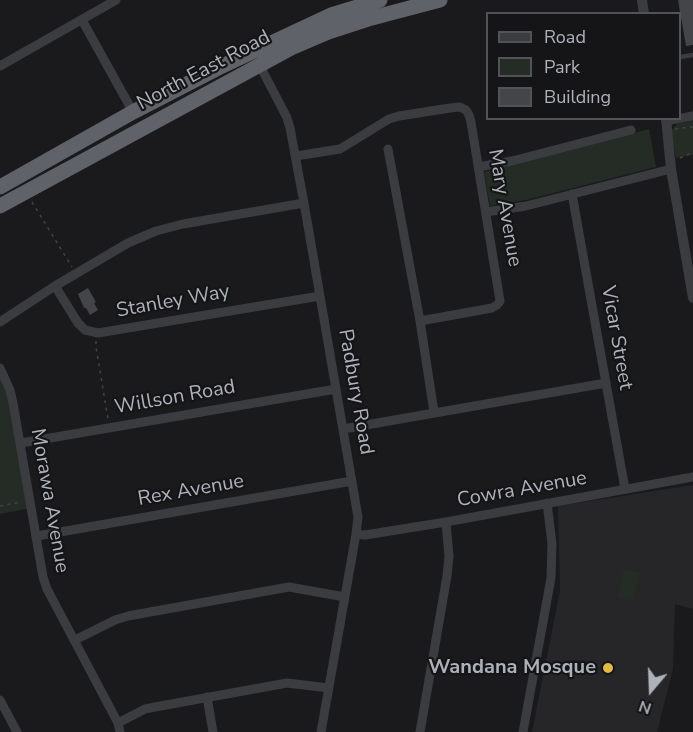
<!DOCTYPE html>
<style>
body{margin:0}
#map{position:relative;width:693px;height:732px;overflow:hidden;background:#1a1a1c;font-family:"Nunito Sans",sans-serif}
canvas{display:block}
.legend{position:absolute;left:486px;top:12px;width:195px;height:108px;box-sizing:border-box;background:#151517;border:2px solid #525358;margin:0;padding:8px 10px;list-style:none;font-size:18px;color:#adb1ba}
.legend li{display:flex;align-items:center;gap:12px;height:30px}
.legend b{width:30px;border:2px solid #525358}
.north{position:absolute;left:621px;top:660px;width:60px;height:60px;-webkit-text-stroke:4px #151517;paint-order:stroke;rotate:199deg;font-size:16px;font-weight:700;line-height:24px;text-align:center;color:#adb1ba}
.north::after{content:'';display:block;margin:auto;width:21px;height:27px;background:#adb1ba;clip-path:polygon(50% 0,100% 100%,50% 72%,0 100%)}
</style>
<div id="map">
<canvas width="693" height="732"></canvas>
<ul class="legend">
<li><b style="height:8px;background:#3b3c40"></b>Road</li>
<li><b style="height:16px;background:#242c25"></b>Park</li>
<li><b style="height:16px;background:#444549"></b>Building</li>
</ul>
<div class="north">N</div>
</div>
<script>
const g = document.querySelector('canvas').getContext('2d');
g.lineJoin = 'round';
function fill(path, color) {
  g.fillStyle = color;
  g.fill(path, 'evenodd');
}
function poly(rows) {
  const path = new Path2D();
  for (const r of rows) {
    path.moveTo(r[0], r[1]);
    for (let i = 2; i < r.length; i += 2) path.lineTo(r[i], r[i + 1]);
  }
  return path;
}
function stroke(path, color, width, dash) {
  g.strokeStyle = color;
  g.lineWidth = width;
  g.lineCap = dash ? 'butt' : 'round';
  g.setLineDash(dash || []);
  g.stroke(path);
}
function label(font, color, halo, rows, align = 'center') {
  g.font = font + ' "Nunito Sans",sans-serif';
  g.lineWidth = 4.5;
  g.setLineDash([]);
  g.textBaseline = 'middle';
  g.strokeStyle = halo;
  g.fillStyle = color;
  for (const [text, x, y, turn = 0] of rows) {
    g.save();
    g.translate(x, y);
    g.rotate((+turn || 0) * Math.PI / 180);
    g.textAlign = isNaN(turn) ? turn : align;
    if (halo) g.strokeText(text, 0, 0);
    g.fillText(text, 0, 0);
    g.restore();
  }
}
const built = poly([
 [693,485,693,609,675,604,673,669,657,732,532,732,560,591,558,506]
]);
const green = poly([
 [693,121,693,155,676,158,671,131,677,124],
 [649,129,656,167,526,200,490,206,484,172],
 [0,374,10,390,32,508,0,514],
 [624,569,640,573,633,601,617,597]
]);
const building = poly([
 [678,0,693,0,693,45,686,46],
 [88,288,96,302,94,303,98,310,90,315,86,308,84,308,78,294]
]);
const path = poly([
 [675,129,689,127,693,127],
 [680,158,693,152],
 [32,202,72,267],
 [96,341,96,347,108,419],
 [0,506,21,502]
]);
const service = poly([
 [680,57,693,55]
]);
const minor = poly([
 [82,20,133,112],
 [259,64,282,108,287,118,290,128,304,203,358,517,356,534,321,732],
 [0,66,116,0],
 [666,121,693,116],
 [388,149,420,321,434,412],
 [296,156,340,149,389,119,399,116,450,108,460,107,466,110,469,115,471,122,500,301,497,305,492,308,420,321],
 [478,167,512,161,631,130],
 [572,194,625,489],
 [486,212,526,206,671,169],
 [55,286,78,323,85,330,98,333,320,296],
 [0,322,55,286,128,243,156,231,183,224,304,203],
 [0,368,10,390,13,403,43,577,47,589,118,723,120,732],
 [343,429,606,383],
 [21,443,336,389],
 [356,534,365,535,446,522,693,477],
 [37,536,352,481],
 [75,640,115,620,128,616,289,587,345,597],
 [207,697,213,732],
 [0,700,17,732],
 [118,723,145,709,155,707,287,683,329,688],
 [420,732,447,576,449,556,446,522],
 [523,732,551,578,552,544,547,503]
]);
const tertiary = poly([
 [642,0,644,14],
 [666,118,671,169,693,298]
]);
const trunk = poly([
 [0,187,133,112,218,68,331,15,380,0],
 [0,206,293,47,328,32,368,19,440,0]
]);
const markers = [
 [608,668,6,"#e4b849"]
];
const streetNames = [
 ["North East Road",204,71,-28],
 ["Mary Avenue",504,208,80],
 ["Stanley Way",173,302,-10],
 ["Vicar Street",616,338,80],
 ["Padbury Road",355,392,80],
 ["Willson Road",175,398,-10],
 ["Cowra Avenue",522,490,-10],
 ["Rex Avenue",191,491,-10],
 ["Morawa Avenue",49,501,80]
];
const poiNames = [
 ["Wandana Mosque",596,668]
];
fill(built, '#262629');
fill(green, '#242c25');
fill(building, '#444549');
stroke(path, '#414347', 1.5, [3, 4.5]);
stroke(service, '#3b3c40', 4.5);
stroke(minor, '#3b3c40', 9);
stroke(tertiary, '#3b3c40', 10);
stroke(trunk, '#5f6268', 15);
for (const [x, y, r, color] of markers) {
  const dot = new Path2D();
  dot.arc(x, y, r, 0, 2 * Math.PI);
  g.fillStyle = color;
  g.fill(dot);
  stroke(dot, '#151517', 2);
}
label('20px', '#adb1ba', '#151517', streetNames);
label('bold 20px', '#adb1ba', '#151517', poiNames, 'right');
</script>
